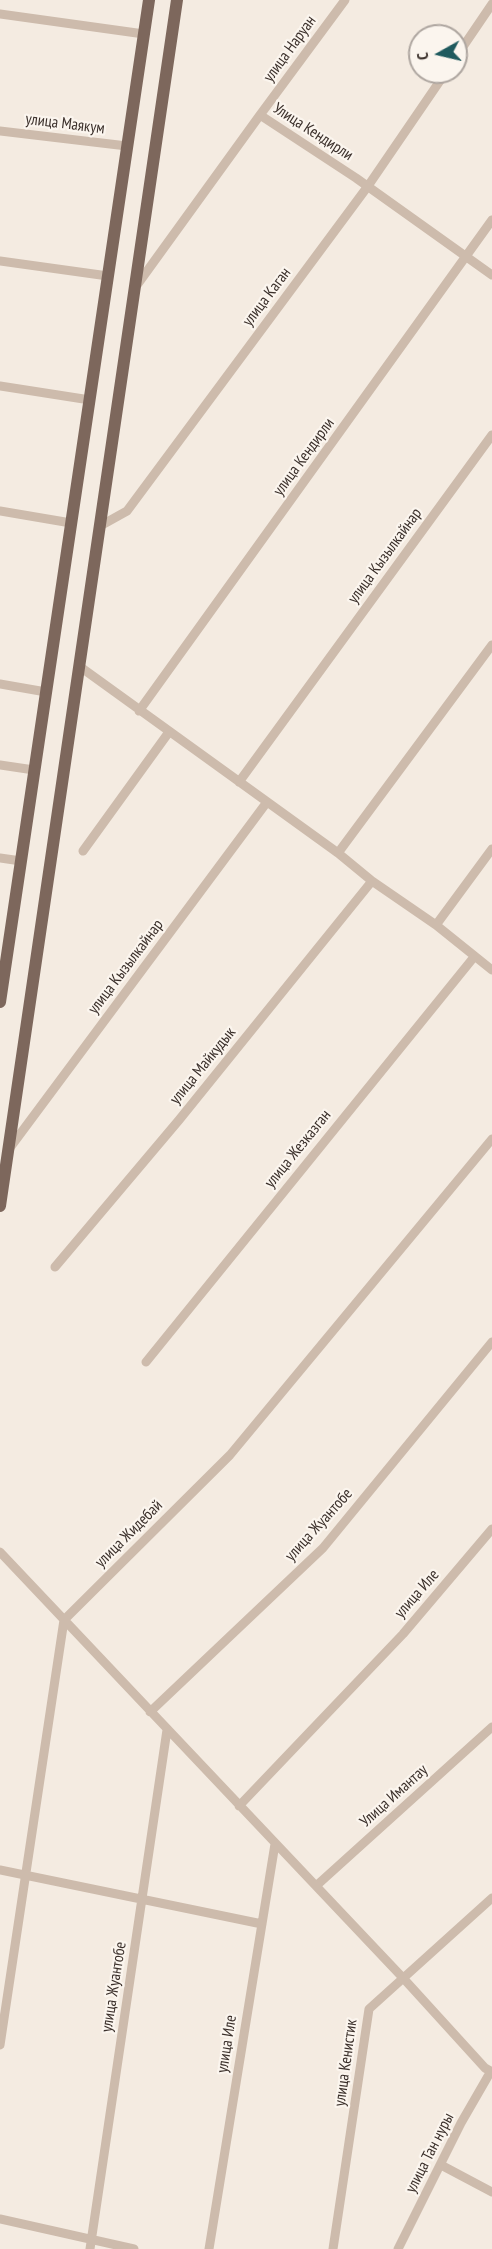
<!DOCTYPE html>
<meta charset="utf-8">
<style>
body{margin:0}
#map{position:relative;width:492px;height:2249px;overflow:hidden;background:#f4ebe1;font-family:"PT Sans Narrow",sans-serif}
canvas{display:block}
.north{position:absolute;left:408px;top:24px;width:60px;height:60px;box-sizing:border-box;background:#fbf5ee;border:2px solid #aea6a0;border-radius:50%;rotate:262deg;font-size:16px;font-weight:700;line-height:24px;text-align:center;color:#3b302b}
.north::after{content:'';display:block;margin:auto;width:21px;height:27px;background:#1f5a5e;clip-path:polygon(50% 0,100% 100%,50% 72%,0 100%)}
</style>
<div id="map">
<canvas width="492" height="2249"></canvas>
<div class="north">С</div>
</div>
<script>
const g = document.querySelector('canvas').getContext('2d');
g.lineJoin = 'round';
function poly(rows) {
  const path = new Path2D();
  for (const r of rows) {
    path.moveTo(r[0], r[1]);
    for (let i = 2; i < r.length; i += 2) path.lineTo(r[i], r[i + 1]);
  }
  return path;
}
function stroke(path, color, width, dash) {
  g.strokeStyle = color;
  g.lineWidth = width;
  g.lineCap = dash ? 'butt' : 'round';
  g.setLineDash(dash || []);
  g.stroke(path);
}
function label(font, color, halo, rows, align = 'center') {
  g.font = font + ' "PT Sans Narrow",sans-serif';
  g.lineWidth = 4.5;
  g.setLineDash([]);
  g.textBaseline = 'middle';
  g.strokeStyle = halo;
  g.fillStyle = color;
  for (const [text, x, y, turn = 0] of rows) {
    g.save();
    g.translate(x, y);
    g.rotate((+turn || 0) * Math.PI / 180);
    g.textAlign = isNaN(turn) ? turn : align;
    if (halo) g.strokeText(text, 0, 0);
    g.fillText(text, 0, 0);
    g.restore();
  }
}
const minor = poly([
 [0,14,144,34],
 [456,57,492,4],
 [260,115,345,0],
 [0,131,127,146],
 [0,261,108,276],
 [137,285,260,115,356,178,492,275],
 [0,386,90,400],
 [0,511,71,523],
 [100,526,127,511,368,186,446,72],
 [79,666,338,853,372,881,436,925,492,970],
 [0,684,46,692],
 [139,711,492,220],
 [0,765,34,770],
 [239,782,492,435],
 [83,851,169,732],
 [338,853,492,645],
 [0,858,21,861],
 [436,925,492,849],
 [9,1149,267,802],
 [55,1267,179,1120,372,881],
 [146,1362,474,957],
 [0,1552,404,1979,485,2068,492,2072],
 [150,1712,323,1548,492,1342],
 [239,1806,403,1634,492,1529],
 [0,1870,262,1924],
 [316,1886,492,1727],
 [0,2045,64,1620,230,1455,492,1139],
 [441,2165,492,2192],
 [0,2219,134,2249],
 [90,2249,167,1730],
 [209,2249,275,1844],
 [333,2249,369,2009,492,1898],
 [398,2249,461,2123,491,2071]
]);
const major = poly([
 [0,1002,149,0],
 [0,1206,177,0]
]);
const streetNames = [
 ["улица Наруан",290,49,-54],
 ["улица Маякум",65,124,7],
 ["Улица Кендирли",313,132,33],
 ["улица Каган",267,297,-53],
 ["улица Кендирли",304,457,-54],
 ["улица Кызылкайнар",385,556,-54],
 ["улица Кызылкайнар",126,967,-53],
 ["улица Майкудык",203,1066,-51],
 ["улица Жезказган",298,1149,-51],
 ["улица Жуантобе",319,1525,-48],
 ["улица Жидебай",129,1534,-45],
 ["улица Иле",417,1594,-49],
 ["Улица Имантау",394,1796,-42],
 ["улица Жуантобе",114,1987,-81],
 ["улица Иле",227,2044,-81],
 ["улица Кенистик",346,2063,-82],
 ["улица Тан нуры",430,2153,-63]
];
stroke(minor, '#cdbbac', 9);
stroke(major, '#7d675c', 12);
label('16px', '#3b302b', '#fbf5ee', streetNames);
</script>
